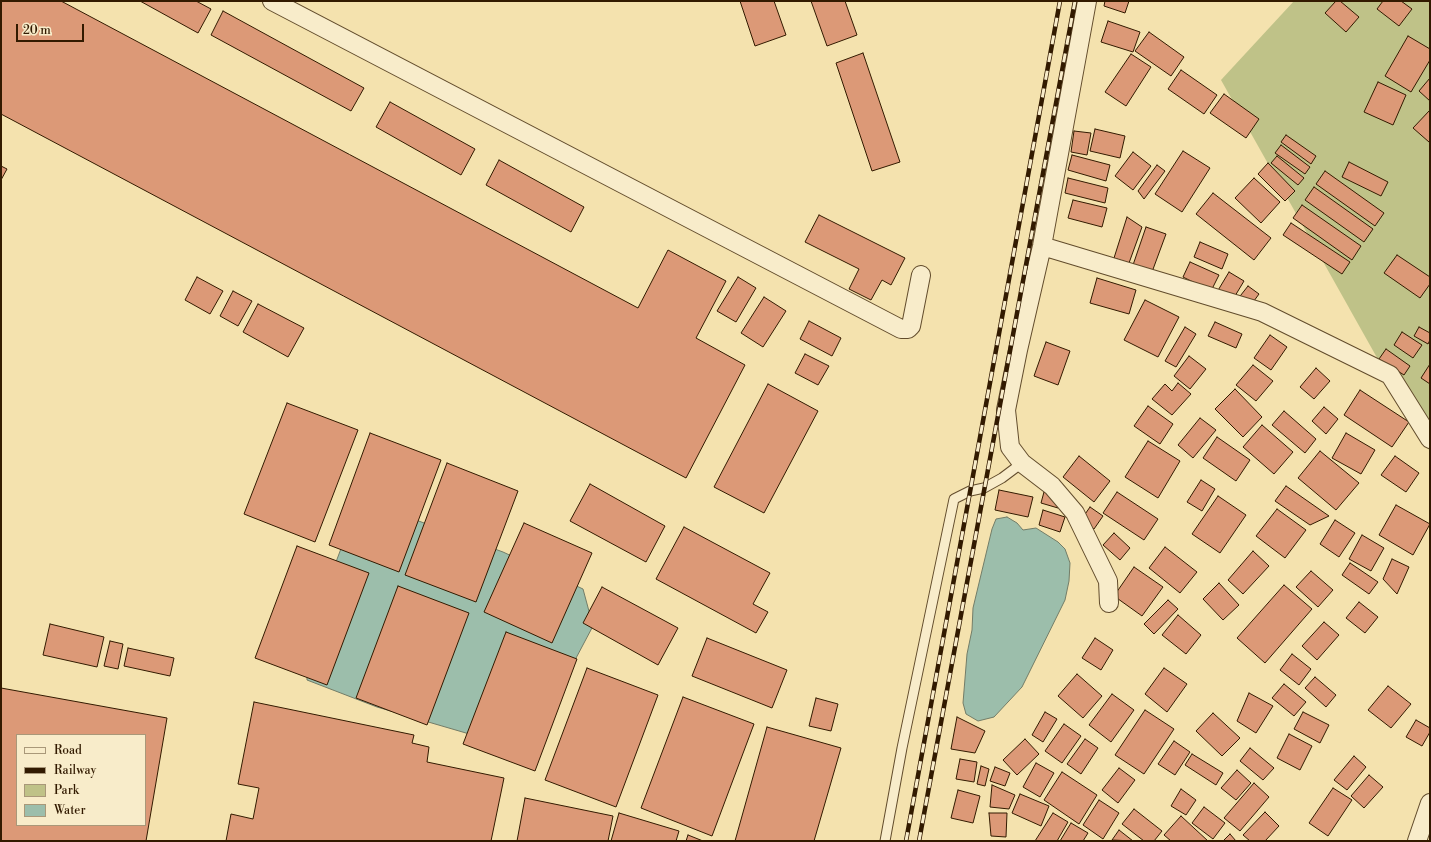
<!DOCTYPE html>
<html>
<head>
<meta charset="utf-8">
<style>
  body { margin:0 }
  #map { position:relative; width:1431px; height:842px; overflow:hidden; background:#f4e2ae; font-family:"Libre Bodoni",serif }
  canvas { display:block }
  .frame { position:absolute; inset:0; border:2px solid #321a00; pointer-events:none }
  .legend { position:absolute; left:16px; top:734px; width:130px; height:92px; box-sizing:border-box; background:#f8ecca; border:1px solid #a99879; margin:0; padding:5px 7px; list-style:none; font-size:12px; color:#321a00 }
  .legend li { display:flex; align-items:center; gap:8px; height:20px }
  .legend b { width:20px; border:1px solid #a99879 }
  .scale { position:absolute; left:16px; top:24px; width:68px; height:18px; box-sizing:border-box; border:2px solid #321a00; border-top:0; padding-left:5px; font-size:12px; line-height:14px; white-space:nowrap; color:#321a00; -webkit-text-stroke:3px #f8ecca; paint-order:stroke }
</style>
</head>
<body>
<div id="map">
<canvas width="1431" height="842"></canvas>
<div class="frame"></div>
<ul class="legend">
<li><b style="height:5px;background:#f8ecca"></b>Road</li>
<li><b style="height:5px;background:#321a00"></b>Railway</li>
<li><b style="height:11px;background:#bfc288"></b>Park</li>
<li><b style="height:11px;background:#9cbeab"></b>Water</li>
</ul>
<div class="scale">20 m</div>
</div>
<script>
const g = document.querySelector('canvas').getContext('2d');
g.lineJoin = 'round';
function fill(path, color) { g.fillStyle = color; g.fill(path, 'evenodd'); }
const poly = rows => new Path2D(rows.map(r => 'M' + r).join(''));
function strokePath(path, color, width, dash) { g.strokeStyle = color; g.lineWidth = width; g.lineCap = dash ? 'butt' : 'round'; g.setLineDash(dash || []); g.stroke(path); }
const green = poly([
  [1294,1,1430,1,1430,452,1221,80]
]);
const water = poly([
  [386,509,503,552,583,589,593,626,566,677,507,745,377,707,307,680,307,639,342,546,386,509],
  [1007,517,1017,523,1023,530,1036,528,1058,542,1065,549,1070,563,1069,581,1065,600,1022,687,994,717,978,721,966,714,963,703,967,654,972,630,973,608,992,529,996,519,1007,517]
]);
const building = poly([
  [1,1,61,1,638,308,668,250,726,281,696,338,745,365,686,478,1,114,1,1],
  [140,1,196,1,211,9,198,33,140,1],
  [740,1,774,1,786,35,755,46,740,1],
  [811,1,845,1,857,35,827,46,811,1],
  [1105,1,1129,1,1125,13,1104,6,1105,1],
  [1336,1,1340,1,1359,17,1346,32,1325,13,1336,1],
  [1383,1,1401,1,1412,9,1399,26,1377,9,1383,1],
  [223,11,364,88,351,111,211,35,223,11],
  [1108,21,1140,32,1133,52,1101,42,1108,21],
  [1149,32,1184,57,1171,76,1135,51,1149,32],
  [1408,36,1430,49,1430,60,1411,92,1385,76,1408,36],
  [863,53,900,162,872,171,836,63,863,53],
  [1131,54,1151,67,1126,106,1105,92,1131,54],
  [1181,70,1217,95,1204,114,1168,89,1181,70],
  [1430,78,1430,101,1419,91,1430,78],
  [1378,82,1406,95,1393,125,1364,112,1378,82],
  [1224,94,1259,119,1246,138,1210,113,1224,94],
  [390,102,475,149,461,175,376,127,390,102],
  [1430,110,1430,141,1429,142,1413,128,1430,110],
  [1095,129,1125,136,1120,158,1090,151,1095,129],
  [1074,131,1091,133,1087,155,1071,152,1074,131],
  [1286,135,1316,156,1311,164,1281,142,1286,135],
  [1281,145,1310,167,1305,174,1275,153,1281,145],
  [1183,151,1210,168,1182,212,1155,194,1183,151],
  [1133,152,1151,166,1133,190,1115,176,1133,152],
  [1072,155,1110,165,1106,181,1068,170,1072,155],
  [1277,156,1304,178,1298,185,1271,163,1277,156],
  [499,160,584,207,571,232,486,185,499,160],
  [1349,162,1388,182,1381,196,1342,177,1349,162],
  [1268,163,1295,191,1285,201,1258,174,1268,163],
  [1157,165,1165,171,1144,199,1138,191,1157,165],
  [1,166,7,169,1,180,1,166],
  [1325,171,1384,213,1375,226,1316,184,1325,171],
  [1068,178,1108,188,1105,203,1065,193,1068,178],
  [1254,178,1280,202,1261,223,1235,198,1254,178],
  [1314,187,1373,229,1364,242,1305,200,1314,187],
  [1213,193,1271,238,1254,260,1196,214,1213,193],
  [1073,200,1107,208,1102,227,1068,218,1073,200],
  [1302,205,1361,246,1352,260,1293,218,1302,205],
  [819,215,905,258,891,285,882,280,871,300,849,289,859,269,805,242,819,215],
  [1127,217,1142,227,1129,263,1114,258,1127,217],
  [1291,223,1350,262,1342,274,1283,235,1291,223],
  [1146,227,1166,234,1152,272,1133,265,1146,227],
  [1200,242,1228,254,1222,269,1194,257,1200,242],
  [1397,255,1430,277,1430,284,1420,298,1384,273,1397,255],
  [1190,262,1219,275,1211,291,1183,277,1190,262],
  [1229,272,1244,281,1232,301,1217,292,1229,272],
  [197,277,223,291,210,314,185,300,197,277],
  [738,277,756,288,736,322,717,311,738,277],
  [1097,278,1136,290,1129,314,1090,303,1097,278],
  [1248,286,1259,294,1251,305,1237,300,1248,286],
  [233,291,252,301,238,326,220,316,233,291],
  [764,297,786,311,763,347,741,333,764,297],
  [1145,300,1179,317,1158,357,1124,340,1145,300],
  [258,304,304,328,288,357,243,332,258,304],
  [809,321,841,338,832,356,800,339,809,321],
  [1215,322,1242,334,1236,348,1208,336,1215,322],
  [1185,327,1196,334,1176,367,1165,361,1185,327],
  [1419,327,1430,333,1430,340,1428,344,1414,336,1419,327],
  [1402,332,1422,345,1413,358,1394,345,1402,332],
  [1270,335,1287,347,1271,370,1254,358,1270,335],
  [1046,342,1070,351,1058,385,1034,376,1046,342],
  [1386,349,1410,366,1404,375,1379,359,1386,349],
  [805,354,829,366,818,385,795,373,805,354],
  [1189,356,1206,369,1190,389,1174,376,1189,356],
  [1430,364,1430,384,1421,378,1430,364],
  [1253,365,1273,381,1256,401,1236,385,1253,365],
  [1316,368,1330,381,1314,399,1300,387,1316,368],
  [1178,383,1191,394,1172,415,1152,399,1165,384,1172,391,1178,383],
  [768,384,818,411,764,513,714,487,768,384],
  [1235,389,1262,417,1243,437,1215,409,1235,389],
  [1360,390,1409,422,1392,447,1344,415,1360,390],
  [287,403,358,430,315,542,244,514,287,403],
  [1148,406,1173,424,1160,444,1134,426,1148,406],
  [1324,407,1338,419,1326,434,1312,421,1324,407],
  [1284,411,1316,439,1305,453,1272,425,1284,411],
  [1200,418,1216,430,1193,458,1178,445,1200,418],
  [1262,425,1293,452,1274,474,1243,447,1262,425],
  [370,433,441,460,399,572,329,545,370,433],
  [1346,433,1375,450,1361,474,1332,458,1346,433],
  [1217,437,1250,460,1236,481,1203,458,1217,437],
  [1148,441,1180,461,1158,498,1125,477,1148,441],
  [1320,451,1359,483,1336,510,1298,478,1320,451],
  [1079,456,1110,481,1094,502,1063,477,1079,456],
  [1395,456,1419,473,1406,492,1381,475,1395,456],
  [447,463,518,491,476,602,405,575,447,463],
  [1201,480,1215,489,1202,511,1187,502,1201,480],
  [590,484,665,526,646,562,570,521,590,484],
  [1286,486,1329,516,1310,525,1275,501,1286,486],
  [999,490,1033,497,1028,517,995,510,999,490],
  [1044,492,1061,497,1058,508,1041,503,1044,492],
  [1117,492,1158,519,1144,540,1103,513,1117,492],
  [1218,496,1246,515,1220,553,1192,534,1218,496],
  [1396,505,1430,524,1413,555,1379,535,1396,505],
  [1090,507,1103,516,1094,529,1081,520,1090,507],
  [1277,509,1306,530,1285,558,1256,536,1277,509],
  [1043,510,1065,517,1060,532,1039,525,1043,510],
  [1335,520,1355,533,1339,557,1320,544,1335,520],
  [524,523,592,553,552,643,484,612,524,523],
  [684,527,770,573,753,604,768,612,756,633,656,579,684,527],
  [1114,533,1130,548,1120,560,1103,545,1114,533],
  [1362,535,1384,548,1371,571,1349,559,1362,535],
  [297,546,369,573,327,685,255,658,297,546],
  [1165,547,1197,572,1180,593,1149,568,1165,547],
  [1253,551,1269,566,1243,594,1228,580,1253,551],
  [1392,559,1409,567,1397,594,1383,579,1392,559],
  [1350,563,1378,582,1369,594,1342,575,1350,563],
  [1134,567,1163,587,1142,616,1114,596,1134,567],
  [1311,571,1333,590,1318,607,1296,587,1311,571],
  [1219,583,1239,605,1223,620,1203,599,1219,583],
  [1284,585,1312,609,1265,663,1237,638,1284,585],
  [398,586,469,613,427,725,356,698,398,586],
  [602,587,678,628,658,665,583,623,602,587],
  [1168,600,1178,609,1154,634,1144,624,1168,600],
  [1359,602,1378,617,1365,633,1346,618,1359,602],
  [1178,615,1201,635,1186,654,1162,635,1178,615],
  [1324,622,1339,635,1317,660,1302,646,1324,622],
  [50,624,104,637,97,667,43,655,50,624],
  [506,632,577,659,535,771,463,744,506,632],
  [707,638,787,670,772,708,692,676,707,638],
  [1095,638,1113,650,1101,670,1082,658,1095,638],
  [110,641,123,644,118,669,104,666,110,641],
  [128,648,174,658,170,676,124,666,128,648],
  [1292,654,1311,669,1299,685,1280,670,1292,654],
  [587,668,658,695,616,807,545,780,587,668],
  [1164,668,1187,684,1167,712,1145,694,1164,668],
  [1077,674,1102,696,1083,718,1058,696,1077,674],
  [1315,677,1336,695,1326,707,1305,688,1315,677],
  [1284,684,1306,702,1294,716,1272,698,1284,684],
  [1388,686,1411,704,1391,728,1368,710,1388,686],
  [1,688,167,718,146,841,1,841,1,688],
  [17,735,145,735,145,825,17,825,17,735],
  [1249,693,1273,706,1256,733,1237,721,1249,693],
  [1112,694,1134,710,1111,742,1089,725,1112,694],
  [683,697,754,724,712,836,641,808,683,697],
  [816,698,838,704,831,731,809,726,816,698],
  [254,702,414,735,412,743,429,747,427,762,504,778,491,841,226,841,231,814,253,819,259,788,238,784,254,702],
  [1145,710,1174,729,1144,774,1115,755,1145,710],
  [1045,712,1057,719,1043,742,1032,735,1045,712],
  [1303,712,1329,725,1320,743,1294,729,1303,712],
  [1213,713,1240,738,1222,756,1196,731,1213,713],
  [957,717,985,731,975,753,951,749,957,717],
  [1416,720,1430,728,1430,732,1422,746,1406,737,1416,720],
  [1064,724,1081,736,1062,763,1045,751,1064,724],
  [767,727,841,748,814,841,735,841,767,727],
  [1289,734,1312,746,1300,770,1277,758,1289,734],
  [1025,739,1039,754,1017,775,1003,760,1025,739],
  [1085,739,1098,748,1081,774,1067,764,1085,739],
  [1174,741,1190,752,1175,775,1158,764,1174,741],
  [1250,748,1274,768,1263,780,1240,761,1250,748],
  [1192,754,1223,773,1216,785,1185,765,1192,754],
  [1354,756,1366,767,1347,790,1334,780,1354,756],
  [960,759,977,762,974,782,956,779,960,759],
  [1036,763,1054,773,1040,797,1023,787,1036,763],
  [981,766,989,769,985,786,977,784,981,766],
  [995,767,1010,773,1005,786,990,781,995,767],
  [1119,768,1135,780,1118,803,1102,790,1119,768],
  [1237,770,1251,783,1236,800,1221,788,1237,770],
  [1062,772,1097,795,1079,824,1044,800,1062,772],
  [1369,775,1383,787,1364,808,1351,796,1369,775],
  [1254,783,1269,797,1240,831,1224,818,1254,783],
  [992,785,1015,795,1009,809,990,807,992,785],
  [1333,788,1352,800,1328,836,1309,823,1333,788],
  [1181,789,1196,800,1186,815,1171,806,1181,789],
  [958,790,980,796,973,823,951,818,958,790],
  [1020,794,1049,806,1041,826,1012,813,1020,794],
  [525,798,613,816,608,841,517,841,525,798],
  [1099,800,1119,813,1103,839,1083,825,1099,800],
  [1204,807,1225,823,1213,839,1192,823,1204,807],
  [1134,809,1162,831,1154,841,1144,841,1122,824,1134,809],
  [1265,812,1279,826,1265,841,1250,841,1243,835,1265,812],
  [619,813,679,831,676,841,611,841,619,813],
  [989,813,1007,813,1006,837,991,836,989,813],
  [1053,813,1068,822,1057,841,1035,841,1053,813],
  [1181,816,1208,841,1171,841,1164,835,1181,816],
  [1071,823,1088,833,1083,841,1060,841,1071,823],
  [1119,830,1133,841,1112,840,1119,830],
  [1230,834,1236,841,1223,841,1230,834],
  [688,835,703,841,686,841,688,835]
]);
const service = poly([
  [885,841,902,748,954,499,970,491,984,488,1002,478,1022,463]
]);
const minor = poly([
  [272,1,901,329,908,329,911,326,921,275],
  [1087,1,1042,246,1018,350,1006,410,1010,447,1022,463,1052,486,1075,513,1108,581,1109,603],
  [1042,246,1262,312,1390,375,1430,439],
  [1417,841,1430,803]
]);
const rail = poly([
  [906,841,1060,1],
  [919,841,1075,1]
]);
fill(green, '#bfc288');
fill(water, '#9cbeab');
strokePath(water, '#727c67', 1);
fill(building, '#dc9977');
strokePath(building, '#321a00', 1);
strokePath(service, '#624c2c', 11);
strokePath(minor, '#624c2c', 20);
strokePath(service, '#f8ecca', 9);
strokePath(minor, '#f8ecca', 18);
strokePath(rail, '#321a00', 4.5);
strokePath(rail, '#f8ecca', 3, [9]);
</script>
</body>
</html>
